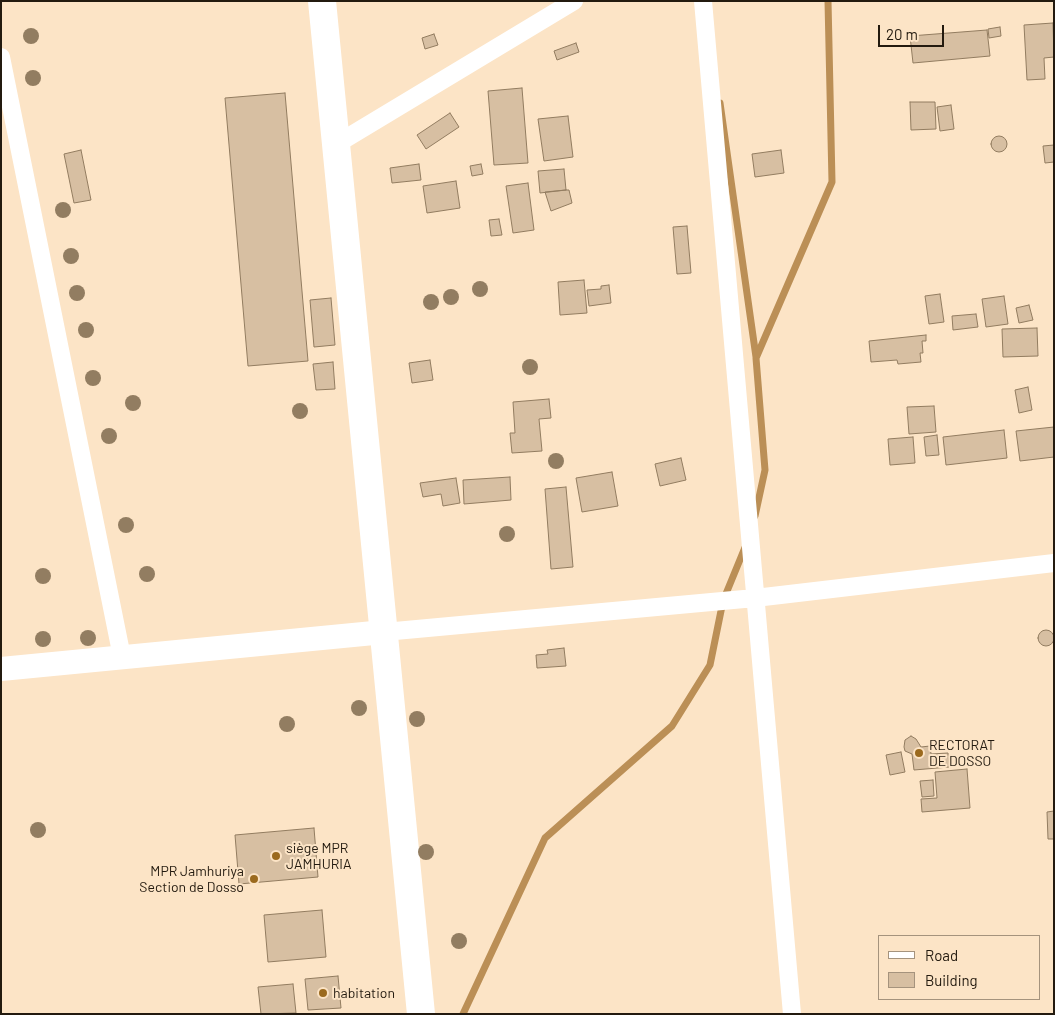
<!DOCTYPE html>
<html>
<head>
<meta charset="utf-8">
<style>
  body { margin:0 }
  #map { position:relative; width:1055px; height:1015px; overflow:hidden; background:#fce4c6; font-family:Barlow,sans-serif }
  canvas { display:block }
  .frame { position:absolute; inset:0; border:2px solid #231a0f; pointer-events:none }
  .legend { position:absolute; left:878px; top:935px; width:162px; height:65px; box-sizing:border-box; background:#fce4c6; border:1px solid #a5937d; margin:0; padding:6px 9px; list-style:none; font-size:15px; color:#231a0f }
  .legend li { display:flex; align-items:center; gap:10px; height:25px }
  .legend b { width:25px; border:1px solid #a5937d }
  .scale { position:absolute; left:878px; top:25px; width:66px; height:22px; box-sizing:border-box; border:2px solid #231a0f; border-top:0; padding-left:6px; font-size:15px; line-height:18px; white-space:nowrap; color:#231a0f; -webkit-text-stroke:4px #fce4c6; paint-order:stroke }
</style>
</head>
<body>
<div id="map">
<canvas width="1055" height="1015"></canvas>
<div class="frame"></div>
<ul class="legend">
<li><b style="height:6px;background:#fff"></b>Road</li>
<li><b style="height:14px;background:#d7bfa2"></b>Building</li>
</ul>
<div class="scale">20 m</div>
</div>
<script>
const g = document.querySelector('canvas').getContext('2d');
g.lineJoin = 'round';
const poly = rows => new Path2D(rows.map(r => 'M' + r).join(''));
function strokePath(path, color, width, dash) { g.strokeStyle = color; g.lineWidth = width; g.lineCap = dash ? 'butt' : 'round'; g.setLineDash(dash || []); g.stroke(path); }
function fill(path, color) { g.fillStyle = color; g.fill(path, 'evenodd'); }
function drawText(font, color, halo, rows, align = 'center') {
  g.font = font + ' Barlow,sans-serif'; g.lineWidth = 4; g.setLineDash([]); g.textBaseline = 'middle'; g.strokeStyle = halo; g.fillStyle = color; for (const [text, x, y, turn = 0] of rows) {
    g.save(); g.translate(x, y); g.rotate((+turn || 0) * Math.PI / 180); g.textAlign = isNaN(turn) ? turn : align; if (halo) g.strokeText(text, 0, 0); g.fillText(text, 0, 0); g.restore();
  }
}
const stream = poly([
  [720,103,756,357],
  [755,516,765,470,756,358,832,182,828,1],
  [463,1014,545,838,672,726,710,665,723,601,746,545]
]);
const building = poly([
  [1053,23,1054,57,1044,58,1045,79,1027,80,1024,25,1053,23],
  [1000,27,1001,36,989,38,988,29,1000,27],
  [987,30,990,56,913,63,910,36,987,30],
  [434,34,438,45,425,49,422,38,434,34],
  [576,43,579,52,557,60,554,51,576,43],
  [522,88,528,163,494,165,488,91,522,88],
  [285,93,308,361,248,366,225,98,285,93],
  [910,102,935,102,936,129,911,130,910,102],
  [951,105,954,129,940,131,937,107,951,105],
  [450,113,459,127,426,149,417,135,450,113],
  [568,116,573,157,544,161,538,119,568,116],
  '991 144a8 8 0 1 1 16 0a8 8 0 1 1-16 0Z',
  [1054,145,1054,162,1045,163,1043,146,1054,145],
  [81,150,91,200,74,203,64,154,81,150],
  [781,150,784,173,755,177,752,154,781,150],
  [419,164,421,180,392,183,390,168,419,164],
  [481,164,483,174,472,176,470,166,481,164],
  [564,169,566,190,540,193,538,171,564,169],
  [456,181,460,208,427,213,423,186,456,181],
  [528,183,534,230,513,233,506,186,528,183],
  [566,190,569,190,572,203,551,211,545,192,566,190],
  [499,219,502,235,491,236,489,220,499,219],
  [687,226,691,273,677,274,673,227,687,226],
  [584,280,587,313,560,315,558,282,584,280],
  [609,285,611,303,589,306,587,290,601,289,601,286,609,285],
  [940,294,944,322,929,324,925,296,940,294],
  [1004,296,1008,324,986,327,982,299,1004,296],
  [331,298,335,345,314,347,310,300,331,298],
  [1029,305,1033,320,1019,323,1016,308,1029,305],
  [976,314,978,327,953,330,952,316,976,314],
  [1037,328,1038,356,1003,357,1002,329,1037,328],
  [926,335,926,341,922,341,923,353,920,353,921,362,898,364,897,360,871,362,869,341,926,335],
  [430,360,433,380,412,383,409,363,430,360],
  [333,362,335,389,316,390,313,364,333,362],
  [1028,387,1032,410,1019,413,1015,390,1028,387],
  [549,399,551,418,539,419,542,451,512,453,510,433,515,433,513,402,549,399],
  [934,406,936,432,909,434,907,407,934,406],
  [1054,427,1054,457,1020,461,1016,431,1054,427],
  [1004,430,1007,458,946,465,943,437,1004,430],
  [937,435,939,455,926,456,924,437,937,435],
  [913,437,915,463,890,465,888,439,913,437],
  [681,458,686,480,660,486,655,464,681,458],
  [612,472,618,506,582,512,576,478,612,472],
  [510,477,511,500,464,504,463,480,510,477],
  [456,478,460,503,443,506,441,494,423,497,420,483,456,478],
  [566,487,573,567,551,569,545,489,566,487],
  '1038 638a8 8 0 1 1 16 0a8 8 0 1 1-16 0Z',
  [564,648,566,666,537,668,536,655,548,654,547,650,564,648],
  [911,736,916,739,921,747,930,746,931,754,948,753,949,767,914,770,912,754,905,751,904,747,905,740,911,736],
  [901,752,905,772,890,775,886,755,901,752],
  [967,769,970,808,922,812,921,799,937,798,935,772,967,769],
  [933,780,934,796,922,797,920,781,933,780],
  [1054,811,1054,839,1048,839,1047,812,1054,811],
  [314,828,318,877,239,884,235,835,314,828],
  [322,910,326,957,268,962,264,915,322,910],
  [338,976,341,1008,308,1010,305,979,338,976],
  [293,984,296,1013,261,1014,258,987,293,984]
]);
const street = poly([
  [703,1,792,1014],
  [1,57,122,657],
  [335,145,574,1],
  [384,632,755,598,1054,563]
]);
const secondary = poly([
  [1,669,384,632]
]);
const highway = poly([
  [322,1,421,1014]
]);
const trees = [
  [31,36],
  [33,78],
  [63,210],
  [71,256],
  [480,289],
  [77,293],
  [451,297],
  [431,302],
  [86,330],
  [530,367],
  [93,378],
  [133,403],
  [300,411],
  [109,436],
  [556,461],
  [126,525],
  [507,534],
  [147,574],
  [43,576],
  [88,638],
  [43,639],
  [359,708],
  [417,719],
  [287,724],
  [38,830],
  [426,852],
  [459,941]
];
const markers = [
  [919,753,5,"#9b6a1e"],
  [276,856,5,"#9b6a1e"],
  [254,879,5,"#9b6a1e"],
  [323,993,5,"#9b6a1e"]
];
const poiNames = [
  ["RECTORAT",929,745],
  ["DE DOSSO",929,761],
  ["siège MPR",286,848],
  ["JAMHURIA",286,864],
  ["MPR Jamhuriya",244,871,"right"],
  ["Section de Dosso",244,887,"right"],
  ["habitation",333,993]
];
strokePath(stream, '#bb8f56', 7);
fill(building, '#d7bfa2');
strokePath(building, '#927c60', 1);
strokePath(street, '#fff', 18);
strokePath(secondary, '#fff', 24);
strokePath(highway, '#fff', 28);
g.fillStyle = '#927d61';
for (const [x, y] of trees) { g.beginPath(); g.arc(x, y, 8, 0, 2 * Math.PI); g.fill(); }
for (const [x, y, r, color] of markers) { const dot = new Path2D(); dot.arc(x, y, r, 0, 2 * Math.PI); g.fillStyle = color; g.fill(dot); strokePath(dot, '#fce4c6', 2); }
drawText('14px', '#231a0f', '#fce4c6', poiNames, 'left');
</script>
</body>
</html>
